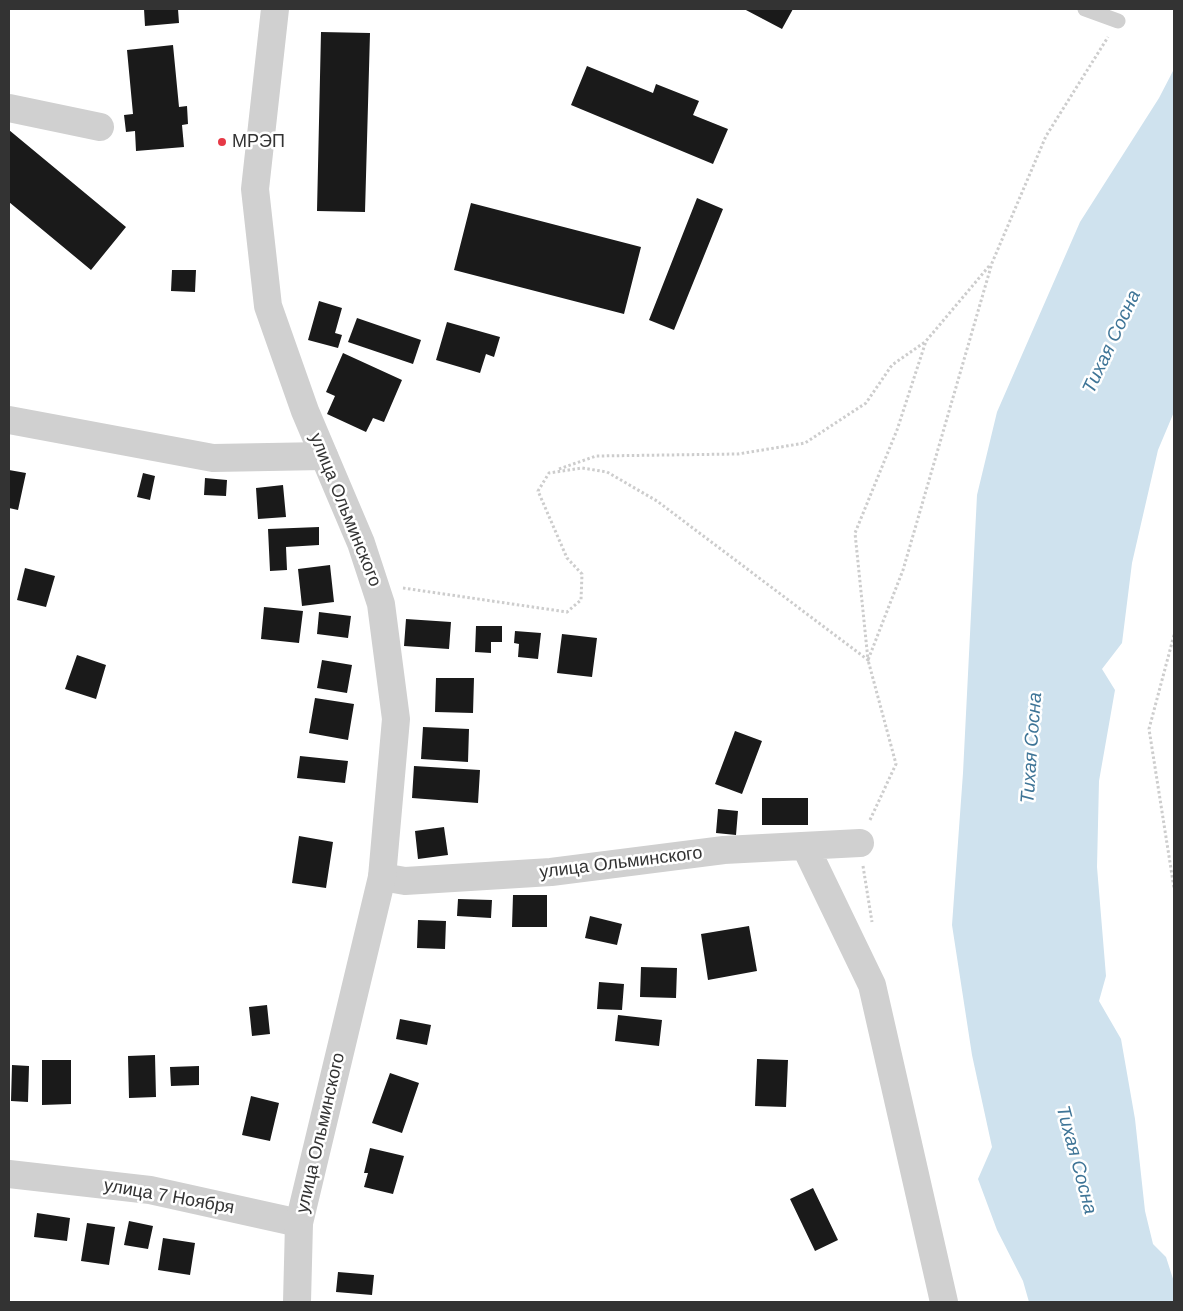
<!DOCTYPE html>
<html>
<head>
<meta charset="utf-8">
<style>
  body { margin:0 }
  #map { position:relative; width:1183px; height:1311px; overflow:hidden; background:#fff; font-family:Helvetica,sans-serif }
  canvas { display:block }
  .frame { position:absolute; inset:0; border:10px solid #333; pointer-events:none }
</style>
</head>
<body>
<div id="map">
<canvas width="1183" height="1311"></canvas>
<div class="frame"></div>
</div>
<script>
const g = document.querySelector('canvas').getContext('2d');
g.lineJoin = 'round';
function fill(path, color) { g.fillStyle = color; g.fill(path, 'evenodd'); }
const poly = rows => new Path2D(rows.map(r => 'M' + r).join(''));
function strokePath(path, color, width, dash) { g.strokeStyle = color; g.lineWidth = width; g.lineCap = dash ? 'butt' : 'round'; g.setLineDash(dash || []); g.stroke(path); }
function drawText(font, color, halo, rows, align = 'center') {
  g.font = font + ' Helvetica,sans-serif'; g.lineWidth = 5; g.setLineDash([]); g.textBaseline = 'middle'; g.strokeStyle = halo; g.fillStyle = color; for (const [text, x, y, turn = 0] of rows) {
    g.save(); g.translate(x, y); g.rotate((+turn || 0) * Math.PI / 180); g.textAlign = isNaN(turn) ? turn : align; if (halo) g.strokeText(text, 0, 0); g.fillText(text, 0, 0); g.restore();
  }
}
const water = poly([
  [1174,69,1174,412,1158,450,1132,563,1122,643,1102,669,1115,690,1099,781,1097,867,1106,976,1099,1001,1121,1039,1135,1119,1145,1211,1153,1244,1166,1257,1174,1282,1174,1302,1029,1302,1023,1281,997,1230,978,1179,992,1147,972,1055,952,925,963,773,977,495,997,412,1080,222,1159,98]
]);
const building = poly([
  [144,9,178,9,179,23,145,26],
  [744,9,793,9,782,29],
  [321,32,370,33,365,212,317,211],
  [173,45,179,107,187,106,188,124,182,125,184,147,136,151,135,131,126,132,124,115,133,114,127,50],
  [587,66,653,93,656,84,699,101,693,115,728,129,713,164,571,105],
  [9,130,126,227,91,270,9,202],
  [697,198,723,209,674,330,649,320],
  [471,203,641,247,624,314,454,270],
  [172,270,196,270,195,292,171,291],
  [319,301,342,308,335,333,342,335,338,348,308,340],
  [357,318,421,340,413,364,348,342],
  [447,322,500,337,494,357,486,354,480,373,436,360],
  [343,353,402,380,384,422,373,418,366,432,327,414,335,396,326,392],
  [9,470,26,473,18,510,9,508],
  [143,473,155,476,150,500,137,497],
  [205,478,227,480,226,496,204,495],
  [283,485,286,517,258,519,256,488],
  [319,527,319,545,286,547,287,570,270,571,268,529],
  [330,565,334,602,302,606,298,569],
  [25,568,55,576,46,607,17,600],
  [264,607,303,611,299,643,261,639],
  [319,612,351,616,348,638,317,634],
  [406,619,451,622,449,649,404,646],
  [476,626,502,626,502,642,491,642,491,653,475,652],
  [515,631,541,633,538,659,518,657,519,644,514,643],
  [562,634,597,638,592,677,557,673],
  [77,655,106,665,96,699,65,689],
  [322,660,352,665,347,693,317,688],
  [436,678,474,678,473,713,435,712],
  [315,698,354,704,348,740,309,733],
  [423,727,469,729,468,762,421,759],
  [735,731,762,741,742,794,715,784],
  [300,756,348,761,345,783,297,778],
  [414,766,480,770,478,803,412,798],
  [762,798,808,798,808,825,762,825],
  [718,809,738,811,736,835,716,833],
  [444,827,448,855,418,859,415,831],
  [299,836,333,842,326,888,292,883],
  [513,895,547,895,547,927,512,927],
  [458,899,492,900,491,918,457,916],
  [590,916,622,924,617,945,585,938],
  [418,920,446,921,445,949,417,948],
  [749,926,757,971,708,980,701,934],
  [641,967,677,968,676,998,640,997],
  [599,982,624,984,622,1010,597,1009],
  [267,1005,270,1034,252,1036,249,1007],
  [618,1015,662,1020,659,1046,615,1041],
  [400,1019,431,1025,427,1045,396,1039],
  [155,1055,156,1097,129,1098,128,1056],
  [757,1059,788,1060,786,1107,755,1106],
  [42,1060,71,1060,71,1104,42,1105],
  [12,1065,29,1066,28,1102,11,1101],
  [199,1066,199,1085,171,1086,170,1067],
  [390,1073,419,1083,402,1133,372,1123],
  [251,1096,279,1103,270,1141,242,1135],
  [370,1148,404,1156,393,1194,364,1187,368,1173,364,1173],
  [813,1188,838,1240,815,1251,790,1199],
  [37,1213,70,1218,67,1241,34,1237],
  [129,1221,153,1226,148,1249,124,1245],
  [87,1223,115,1227,109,1265,81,1261],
  [163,1238,195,1243,190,1275,158,1270],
  [338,1272,374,1275,372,1295,336,1292]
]);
const path = poly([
  [559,469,596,456,738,454,805,443,866,403,892,365,925,342],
  [403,588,567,612,581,600,582,574,567,558,538,491,549,473,582,468,607,472,657,501,868,660,855,533,897,430,926,341,990,265],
  [1174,635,1149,729,1174,888],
  [870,820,896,764,868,660,903,570,992,263,1046,136,1108,37],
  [863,866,872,922]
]);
const service = poly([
  [1085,9,1118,21]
]);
const minor = poly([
  [9,108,100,127],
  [9,420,213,458,324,456],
  [805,846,872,985,944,1302],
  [382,877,405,881,551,872,724,850,860,843],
  [9,1174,150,1190,299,1223]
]);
const tertiary = poly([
  [275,9,255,189,268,306,305,411,361,543,381,604,396,719,382,877,299,1223,297,1302]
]);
const markers = [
  [222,142,5,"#e63946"]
];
const poiNames = [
  ["МРЭП",232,142]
];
const streetNames = [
  ["улица Ольминского",345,510,68],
  ["улица Ольминского",621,863,-7],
  ["улица Ольминского",321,1133,-77],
  ["улица 7 Ноября",169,1197,10]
];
const waterNames = [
  ["Тихая Сосна",1112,342,-65],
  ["Тихая Сосна",1032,748,-86],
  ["Тихая Сосна",1076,1160,75]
];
fill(water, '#cfe2ee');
fill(building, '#1a1a1a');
strokePath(path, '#cdcdcd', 3, [2.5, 2.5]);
strokePath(service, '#d0d0d0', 15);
strokePath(minor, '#d0d0d0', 28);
strokePath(tertiary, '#d0d0d0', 28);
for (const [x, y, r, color] of markers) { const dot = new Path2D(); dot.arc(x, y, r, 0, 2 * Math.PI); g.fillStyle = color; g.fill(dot); strokePath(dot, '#fff', 2); }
drawText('18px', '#333', '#fff', poiNames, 'left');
drawText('18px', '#333', '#fff', streetNames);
drawText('italic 19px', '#3f7597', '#fff', waterNames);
</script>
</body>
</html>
